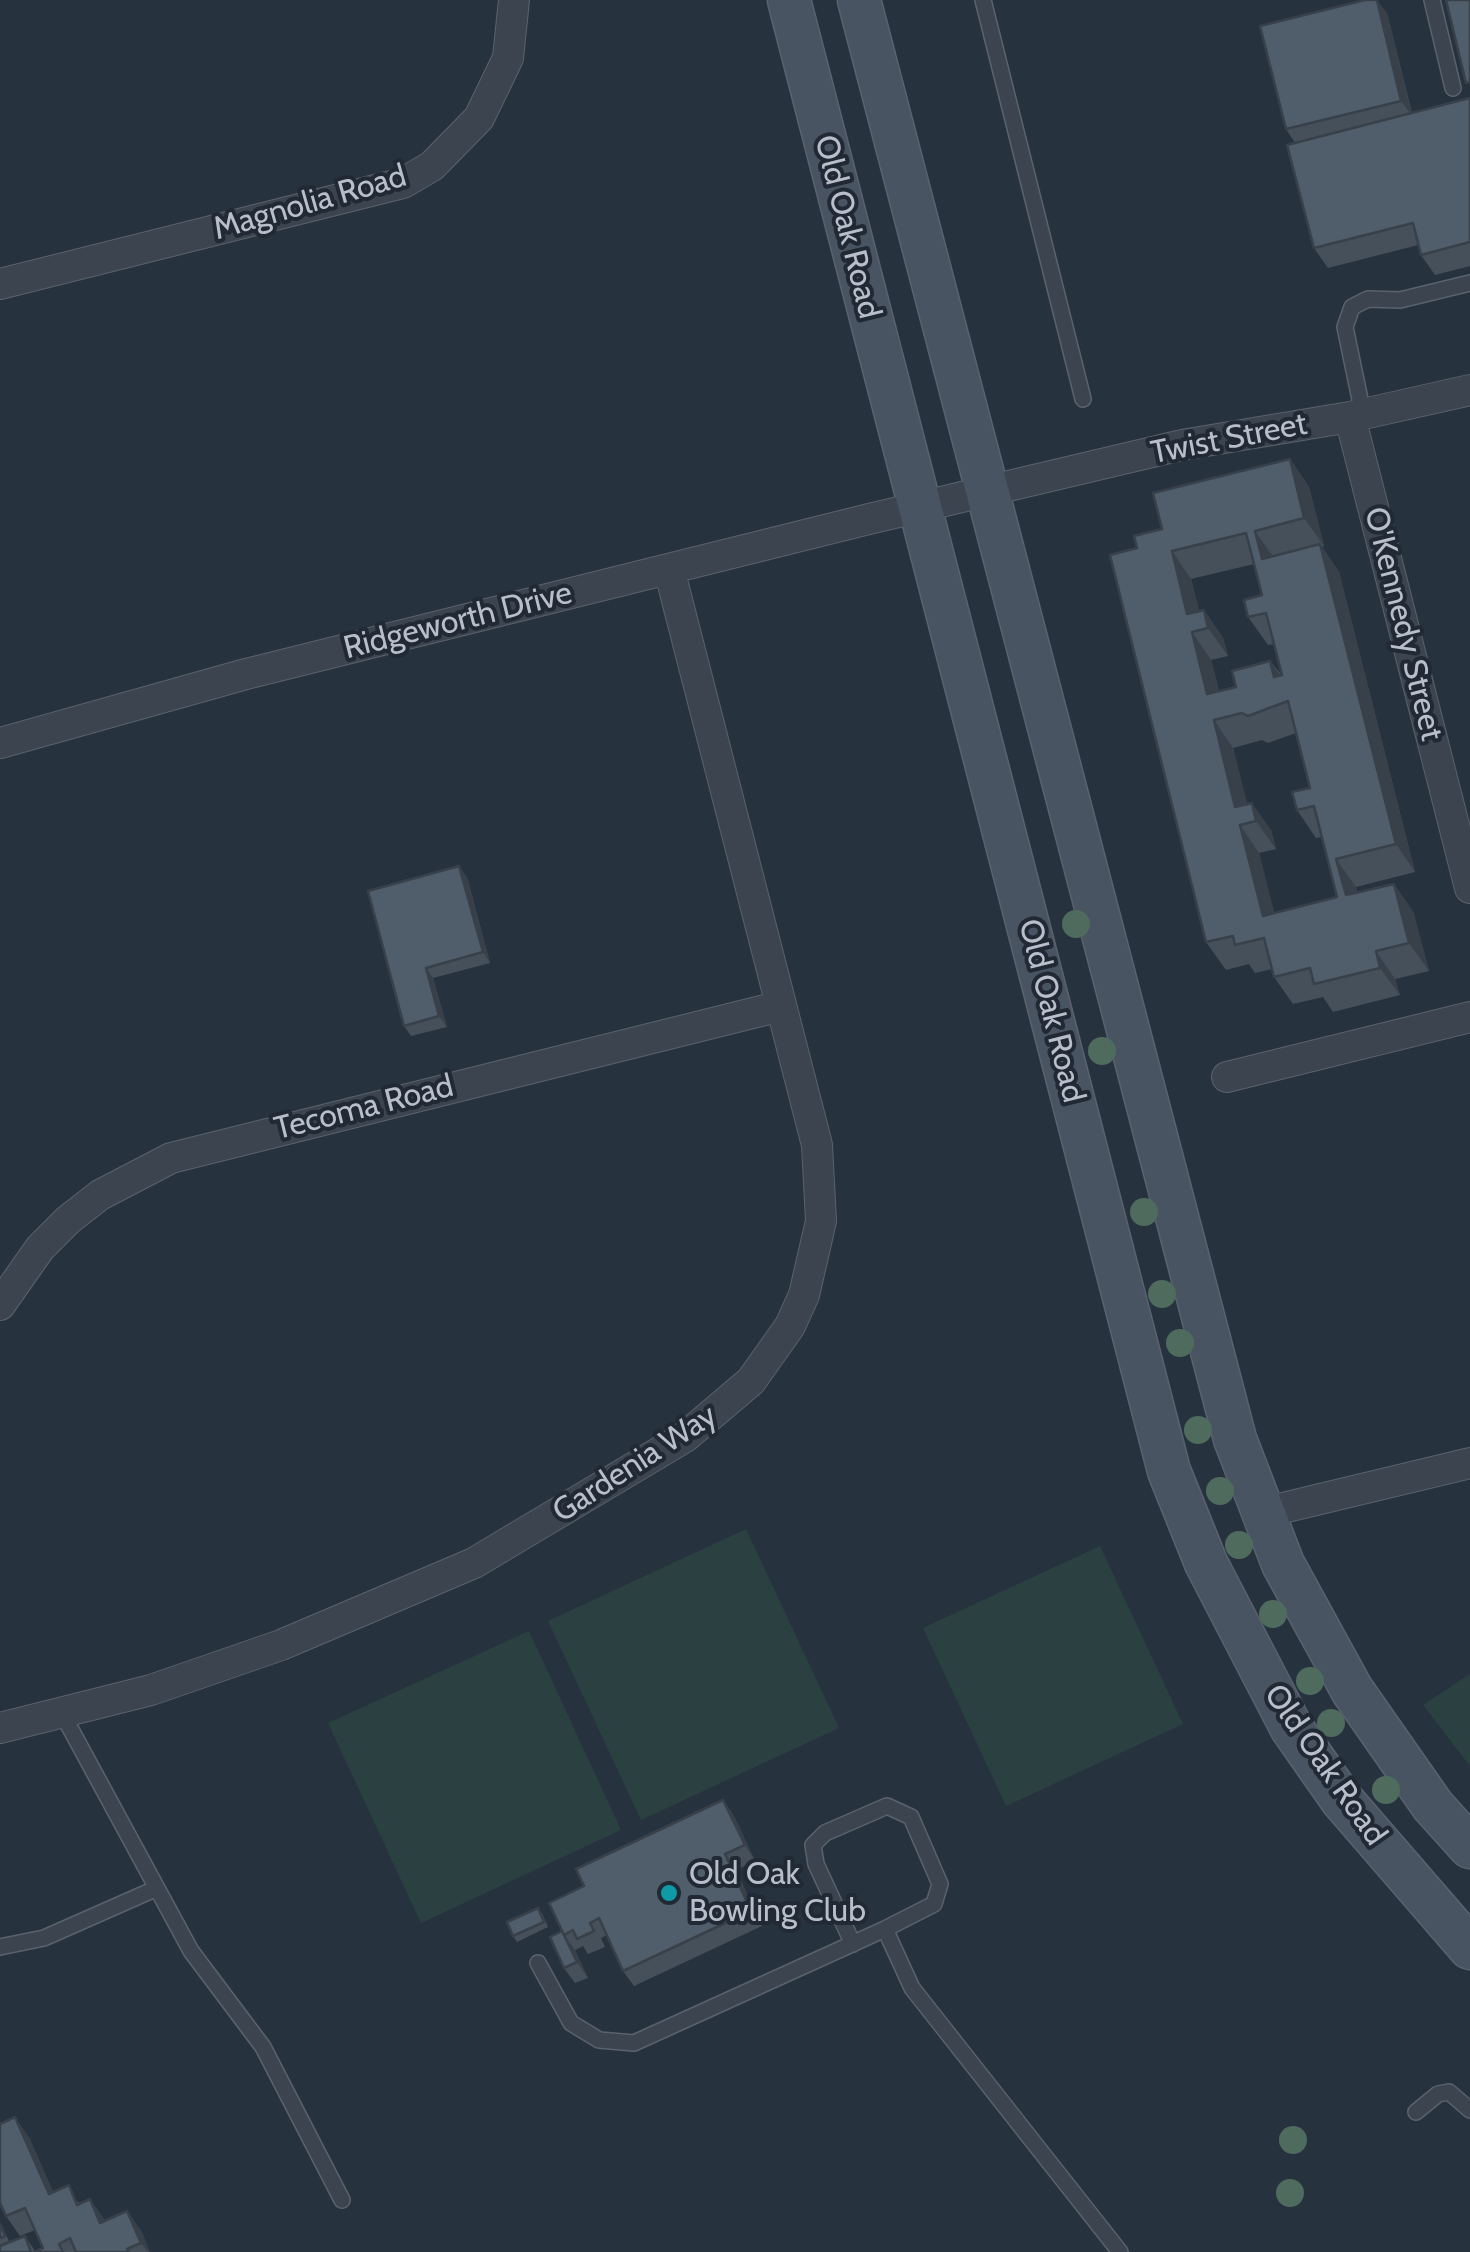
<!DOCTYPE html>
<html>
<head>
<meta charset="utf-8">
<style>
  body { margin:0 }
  canvas { display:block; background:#27323f }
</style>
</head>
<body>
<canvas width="1470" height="2252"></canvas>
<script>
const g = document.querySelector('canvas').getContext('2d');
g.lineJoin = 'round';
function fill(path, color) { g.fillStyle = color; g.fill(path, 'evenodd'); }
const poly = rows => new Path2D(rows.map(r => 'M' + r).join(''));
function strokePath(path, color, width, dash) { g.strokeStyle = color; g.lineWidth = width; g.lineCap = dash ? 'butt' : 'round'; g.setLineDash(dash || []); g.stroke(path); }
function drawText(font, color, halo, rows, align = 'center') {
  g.font = font + ' Cabin,sans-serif'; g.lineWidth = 8; g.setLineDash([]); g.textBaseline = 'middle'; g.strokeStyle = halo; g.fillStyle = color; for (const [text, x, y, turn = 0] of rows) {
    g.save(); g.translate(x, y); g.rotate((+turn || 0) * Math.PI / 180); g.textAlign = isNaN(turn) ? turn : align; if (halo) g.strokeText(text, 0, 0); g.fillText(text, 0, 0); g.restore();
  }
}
const green = poly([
  [746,1529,839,1728,641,1820,548,1621],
  [1100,1546,1183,1724,1006,1806,923,1628],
  [529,1631,621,1830,421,1923,328,1723],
  [1470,1674,1470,1766,1423,1705]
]);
const service = poly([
  [983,0,1083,399],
  [1432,0,1453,88],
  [1363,414,1345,327,1352,307,1368,299,1400,300,1470,283],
  [63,1715,191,1951,263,2047,342,2200],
  [853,1944,816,1864,813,1845,825,1833,887,1806,911,1817,940,1884,934,1904,885,1929],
  [0,1947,44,1938,155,1889],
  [538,1963,571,2023,599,2040,634,2043,885,1929,912,1988,1120,2252],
  [1416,2112,1438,2094,1449,2092,1470,2110]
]);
const minor = poly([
  [0,284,403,183,432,166,479,118,508,58,514,0],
  [1350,417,1470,888],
  [0,743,246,674,869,519,1182,445,1350,417,1470,390],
  [1227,1077,1470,1017],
  [0,1305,40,1248,68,1220,100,1195,171,1158,781,1006],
  [1262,1513,1470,1463],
  [0,1728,151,1690,281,1645,474,1563,685,1437,751,1381,790,1326,804,1295,821,1221,817,1145,669,569]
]);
const secondary = poly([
  [789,0,1169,1471,1206,1563,1291,1727,1342,1800,1470,1948],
  [859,0,1235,1439,1283,1564,1352,1690,1433,1806,1470,1847]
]);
const trees = [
  [1076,924],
  [1102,1051],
  [1144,1212],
  [1162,1294],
  [1180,1343],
  [1198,1430],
  [1220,1491],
  [1239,1545],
  [1273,1614],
  [1310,1681],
  [1331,1723],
  [1386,1790],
  [1293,2140],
  [1290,2193]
];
const wall = poly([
  [1387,13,1412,113,1470,98,1470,266,1435,275,1421,255,1418,245,1328,268,1314,248,1295,143,1286,129],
  [1290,459,1309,487,1324,546,1322,547,1339,572,1415,872,1356,887,1357,892,1413,911,1429,971,1395,979,1400,995,1333,1012,1323,997,1293,1004,1274,977,1272,969,1255,973,1249,964,1226,970,1206,942,1137,548,1162,529],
  [1254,564,1262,595,1248,617,1268,645,1274,644,1282,675,1270,661,1236,687,1219,691,1211,660,1228,656,1223,638,1204,610,1199,611,1191,579],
  [1296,733,1310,788,1297,810,1316,838,1322,837,1337,897,1274,913,1259,853,1276,849,1271,830,1247,804,1233,748,1262,740,1268,743],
  [467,877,490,963,433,978,447,1027,411,1036,404,1026,368,891],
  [723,1800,734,1816,755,1861,736,1870,762,1926,634,1986,623,1971,607,1935,601,1938,605,1947,588,1954,583,1946,575,1950,588,1978,575,1983,564,1968,562,1931,584,1886],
  [542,1913,548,1927,517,1942,513,1936],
  [29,2137,53,2192,81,2203,105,2221,127,2211,141,2231,150,2252,0,2252,25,2236,35,2251,43,2248,35,2230,20,2236,6,2216],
  [0,2222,9,2241,0,2245]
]);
const shadedWall = poly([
  [1377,0,1387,13,1412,116,1401,101],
  [1290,459,1309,487,1324,546,1304,518],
  [1255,531,1274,558,1262,559],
  [1320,544,1339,572,1415,872,1396,844],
  [1172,551,1191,579,1204,629,1187,614],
  [1204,610,1223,638,1228,656,1208,628],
  [1192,632,1211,660,1226,717,1207,694],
  [1270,661,1290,689,1274,677],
  [1214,720,1233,748,1252,822,1235,807],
  [1252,803,1271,830,1276,849,1256,821],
  [1240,825,1259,853,1282,944,1263,916],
  [1336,859,1356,887,1365,923,1346,895],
  [459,866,467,877,490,963,483,952],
  [1394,884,1413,911,1429,971,1409,943],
  [1376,951,1395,979,1400,995,1380,968],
  [426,968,433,978,447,1027,439,1016],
  [723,1800,734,1816,755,1861,745,1845],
  [725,1854,736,1870,762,1926,751,1911],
  [564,1935,575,1950,588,1978,577,1962],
  [15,2117,29,2137,63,2214,49,2194],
  [90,2199,104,2219,114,2243,100,2223],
  [127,2211,141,2231,150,2252,148,2252,141,2243]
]);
const building = poly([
  [1365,0,1377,0,1401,101,1286,129,1260,26,1365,0],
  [1446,0,1470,0,1470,82,1466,83,1446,0],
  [1470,98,1470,242,1421,255,1413,223,1314,248,1287,145,1470,98],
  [1290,459,1304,518,1255,531,1262,559,1320,544,1396,844,1336,859,1346,895,1394,884,1409,943,1376,951,1380,968,1314,984,1310,968,1274,977,1264,938,1235,945,1233,936,1206,942,1110,555,1137,548,1134,536,1162,529,1153,493,1290,459],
  [1246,533,1262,595,1244,600,1248,617,1266,613,1282,675,1274,677,1270,661,1232,671,1236,687,1207,694,1192,632,1208,628,1204,610,1187,614,1172,551,1246,533],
  [1288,701,1310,788,1292,792,1297,810,1314,806,1337,897,1263,916,1240,825,1256,821,1252,803,1235,807,1214,720,1242,713,1248,716,1288,701],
  [459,866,483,952,426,968,439,1016,404,1026,368,891,459,866],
  [723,1800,745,1845,725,1854,751,1911,623,1971,599,1918,590,1923,594,1931,577,1939,573,1930,564,1935,549,1903,584,1886,576,1869,723,1800],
  [538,1908,544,1922,513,1936,507,1922,538,1908],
  [562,1931,577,1962,564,1968,550,1937,562,1931],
  [15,2117,49,2194,69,2185,77,2205,90,2199,100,2223,127,2211,141,2243,127,2249,129,2252,76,2252,70,2238,59,2244,63,2252,34,2252,43,2248,25,2208,6,2216,0,2203,0,2124,15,2117],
  [0,2224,5,2236,0,2238,0,2224],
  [25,2236,31,2252,0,2252,0,2246,25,2236]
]);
const markers = [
  [669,1893,10,"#0f9aa8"]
];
const streetNames = [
  ["Magnolia Road",310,203,-16],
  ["Old Oak Road",847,227,76],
  ["Twist Street",1229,439,-11],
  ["Ridgeworth Drive",458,621,-14],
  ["O'Kennedy Street",1403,624,76],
  ["Old Oak Road",1051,1011,76],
  ["Tecoma Road",364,1108,-14],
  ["Gardenia Way",635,1464,-33],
  ["Old Oak Road",1325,1765,55]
];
const poiNames = [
  ["Old Oak",689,1875],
  ["Bowling Club",689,1912]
];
fill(green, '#2a4041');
strokePath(service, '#59626d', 18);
strokePath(minor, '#59626d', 32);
strokePath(secondary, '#59626d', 45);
strokePath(service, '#3b444f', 15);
strokePath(minor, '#3b444f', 30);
strokePath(secondary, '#495462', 42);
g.fillStyle = '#4f6b5e';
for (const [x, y] of trees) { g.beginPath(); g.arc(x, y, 14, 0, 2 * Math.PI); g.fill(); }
fill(wall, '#45505b');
fill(shadedWall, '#38414a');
fill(building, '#505d6a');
strokePath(building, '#38414a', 2.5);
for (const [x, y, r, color] of markers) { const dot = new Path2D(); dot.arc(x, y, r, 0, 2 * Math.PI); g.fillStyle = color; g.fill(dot); strokePath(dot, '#202934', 4); }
drawText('32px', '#b8bfca', '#202934', streetNames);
drawText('32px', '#b8bfca', '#202934', poiNames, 'left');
</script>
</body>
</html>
